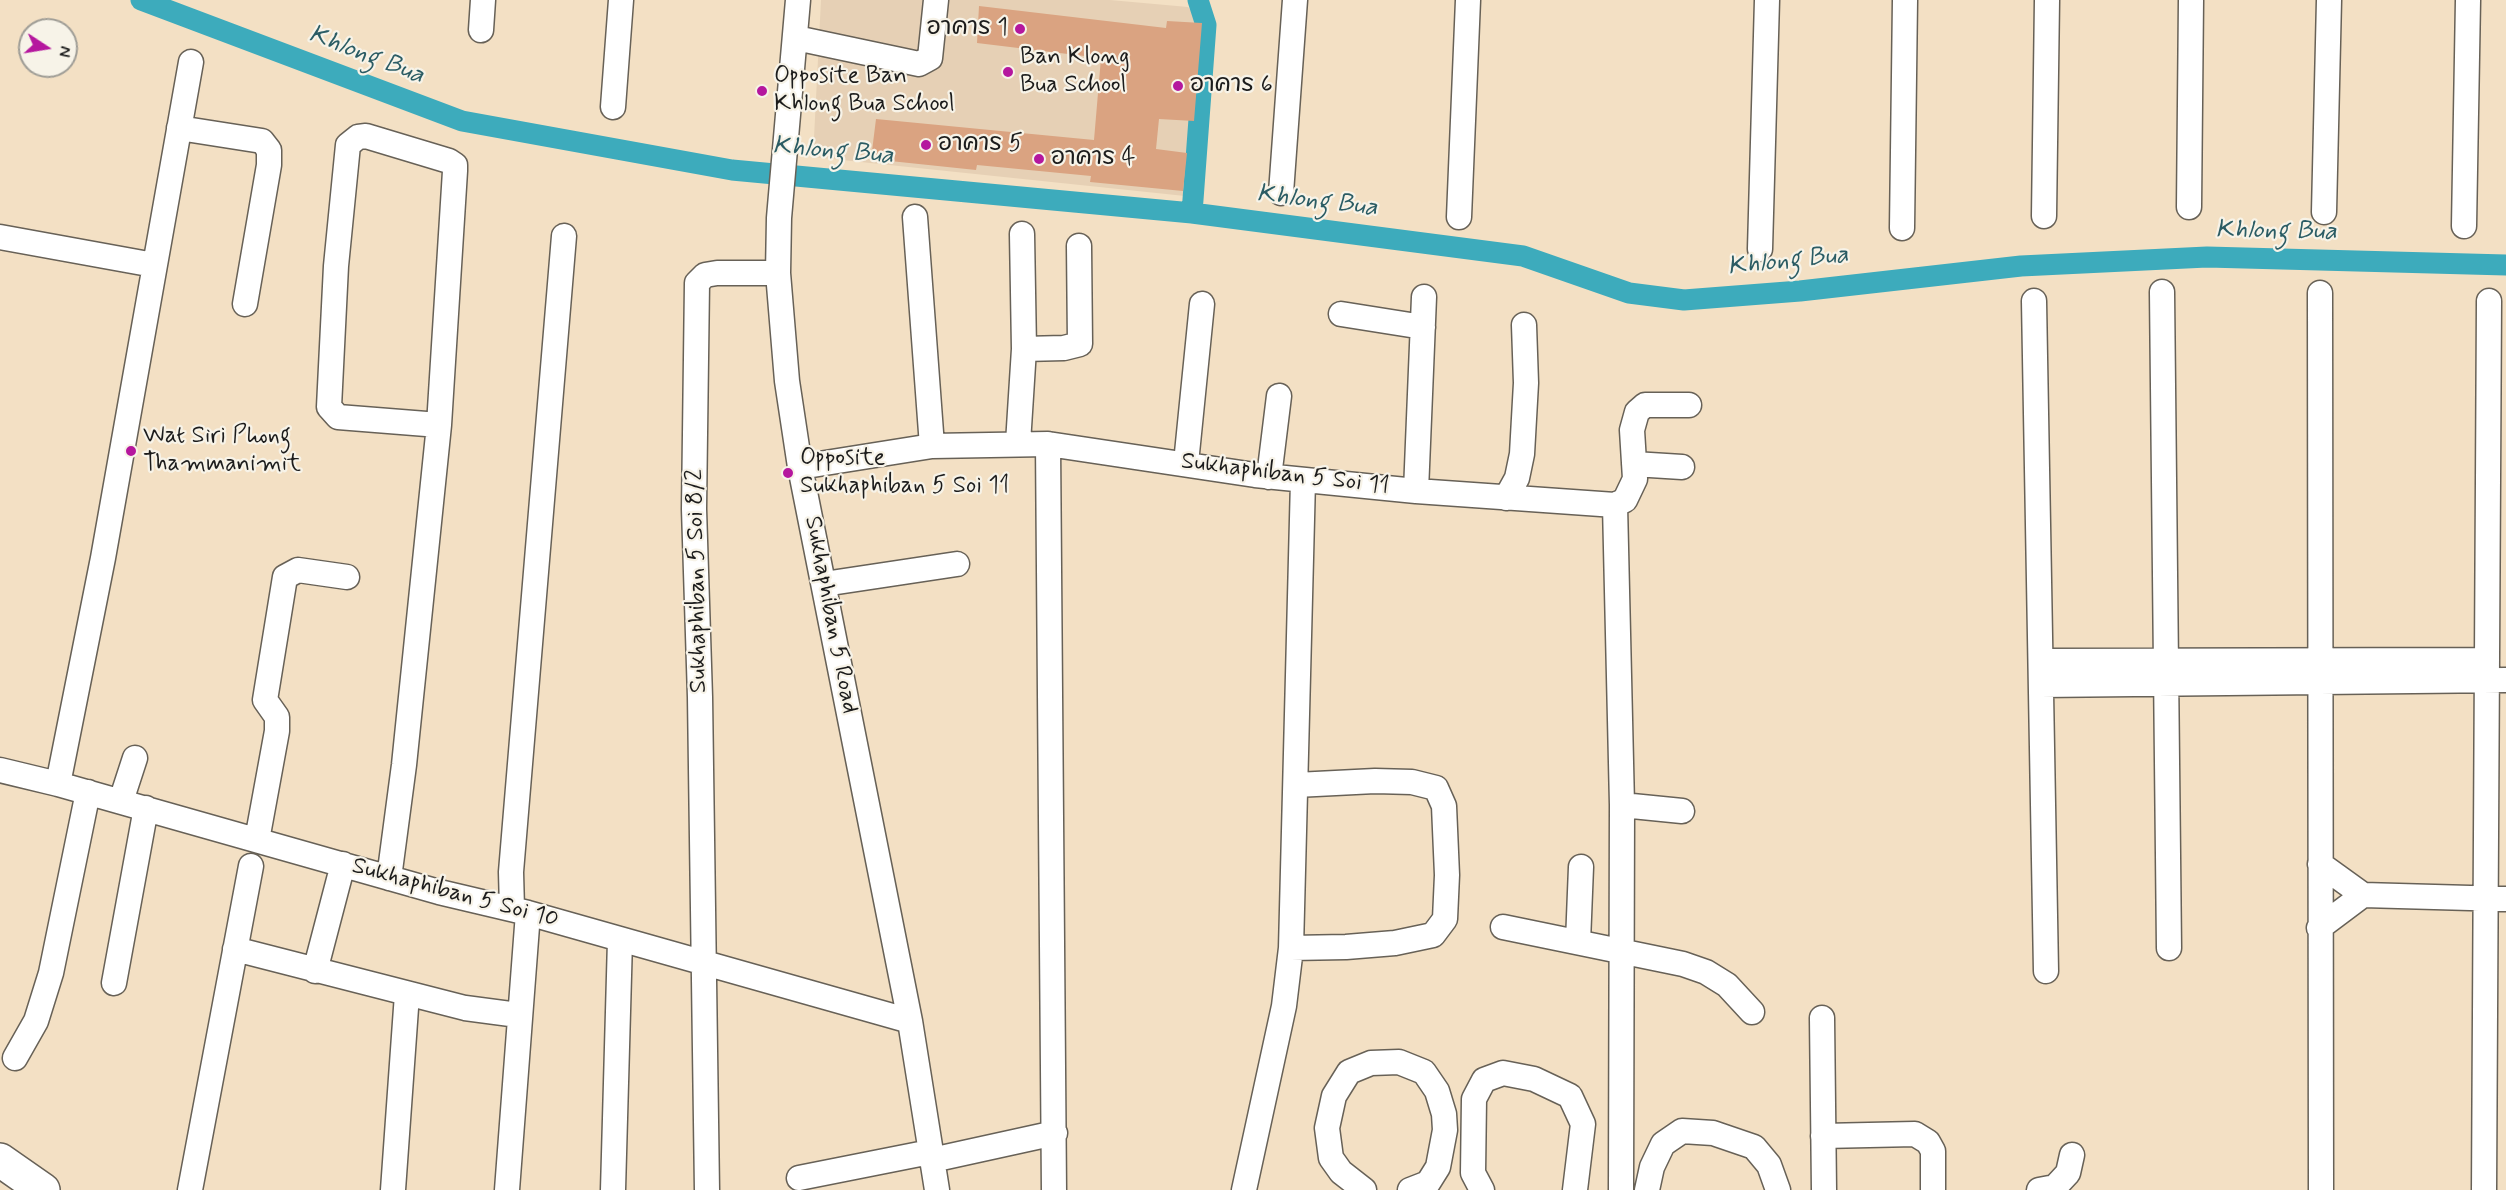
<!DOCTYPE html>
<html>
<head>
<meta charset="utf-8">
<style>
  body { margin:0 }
  #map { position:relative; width:2506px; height:1190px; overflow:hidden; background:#f3e0c4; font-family:Mynerve,sans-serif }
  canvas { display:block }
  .north { position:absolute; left:18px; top:18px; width:60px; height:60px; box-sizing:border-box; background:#f7f3e8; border:2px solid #9f9d96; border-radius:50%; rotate:102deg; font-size:16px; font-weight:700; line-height:24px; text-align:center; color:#1c1c1c }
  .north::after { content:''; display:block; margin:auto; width:21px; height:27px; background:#b5179e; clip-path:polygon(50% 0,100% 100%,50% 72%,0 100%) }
</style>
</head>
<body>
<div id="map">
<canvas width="2506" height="1190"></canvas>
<div class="north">N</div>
</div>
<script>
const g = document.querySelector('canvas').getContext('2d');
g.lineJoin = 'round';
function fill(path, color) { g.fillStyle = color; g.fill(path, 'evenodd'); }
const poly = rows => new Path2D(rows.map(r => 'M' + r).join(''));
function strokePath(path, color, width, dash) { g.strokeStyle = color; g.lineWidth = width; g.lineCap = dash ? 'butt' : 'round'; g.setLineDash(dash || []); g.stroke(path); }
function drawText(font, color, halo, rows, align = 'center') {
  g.font = font + ' Mynerve,"Playpen Sans Thai",sans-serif'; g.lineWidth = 4.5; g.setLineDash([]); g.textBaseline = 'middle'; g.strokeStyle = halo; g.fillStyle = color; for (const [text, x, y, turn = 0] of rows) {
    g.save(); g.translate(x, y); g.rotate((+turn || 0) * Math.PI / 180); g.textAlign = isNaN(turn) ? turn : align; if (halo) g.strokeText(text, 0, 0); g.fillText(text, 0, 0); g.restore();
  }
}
const built = poly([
  [821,0,1110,0,1188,7,1202,23,1185,196,813,157]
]);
const canal = poly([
  [141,0,462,121,732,170,1192,213,1523,256,1629,293,1684,300,1800,291,2021,266,2207,257,2506,265],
  [1192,213,1206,25,1198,0]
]);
const building = poly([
  [979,6,1166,28,1167,21,1202,23,1194,121,1159,119,1156,149,1187,153,1183,191,1090,182,1091,176,977,165,976,170,871,159,876,119,1094,140,1101,58,977,43]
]);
const minor = poly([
  [798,0,779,218,778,273,787,381,800,467,910,1021,937,1190],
  [481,30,483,0],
  [796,38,919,64,930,58,936,0],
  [613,107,621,0],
  [179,128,262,141,269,150,269,165,245,304],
  [1281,193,1295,0],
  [2189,207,2191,0],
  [2324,212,2329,0],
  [2044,216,2047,0],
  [915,217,932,446],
  [1459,217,1468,0],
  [2464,226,2468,0],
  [1902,228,1905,0],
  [0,237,154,265],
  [1760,249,1767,0],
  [2162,292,2169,948],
  [2320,293,2321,1190],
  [2034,301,2046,971],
  [1341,314,1423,327],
  [1024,349,1064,348,1080,344,1079,246],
  [1018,443,1024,349,1022,234],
  [1048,444,1054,1190],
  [1186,463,1202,304],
  [1634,464,1682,467],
  [800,467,932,446,1048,444,1255,475,1416,491,1615,505,1625,500,1635,479,1632,430,1637,412,1645,405,1689,405],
  [1269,477,1279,396],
  [1416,491,1424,297],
  [1506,498,1517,478,1522,454,1526,383,1524,325],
  [1615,505,1622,805,1621,1190],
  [824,584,957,564],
  [2041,661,2487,660],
  [2041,685,2506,680],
  [0,770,58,784,439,892,528,913,910,1021],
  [58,784,103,558,191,62],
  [121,801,135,758],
  [1622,805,1682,811],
  [257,840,277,731,277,717,265,700,285,577,298,570,347,577],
  [2320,864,2363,895,2506,899],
  [389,878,404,765,439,425,455,171,455,165,449,161,366,136,358,137,348,145,336,266,329,407,338,417,439,425],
  [512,909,511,872,564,236],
  [1503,927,1683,964,1706,972,1727,985,1752,1012],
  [2319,928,2363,895],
  [1578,942,1581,867],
  [1291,948,1346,947,1395,943,1433,935,1445,919,1447,875,1444,806,1436,788,1412,782,1375,781,1296,785],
  [235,949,465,1008,518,1015],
  [315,971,343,864],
  [114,983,146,808],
  [1822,1018,1824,1190],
  [15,1058,36,1021,51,973,88,792],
  [1823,1136,1915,1134,1928,1142,1933,1151,1933,1190],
  [932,1160,1055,1133],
  [799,1178,930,1152],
  [190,1190,251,866],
  [393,1190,407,994],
  [507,1190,528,913],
  [613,1190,620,940],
  [707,1190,700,697,694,509,697,283,705,275,717,273,778,273],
  [1244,1190,1284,1006,1291,948,1303,480],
  [1364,1190,1341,1172,1331,1158,1327,1128,1334,1096,1349,1072,1371,1063,1399,1062,1424,1072,1437,1091,1444,1114,1445,1130,1438,1167,1428,1183,1410,1190],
  [1482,1190,1473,1173,1474,1099,1484,1080,1503,1073,1534,1079,1570,1096,1583,1124,1575,1190],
  [1647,1190,1652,1167,1663,1144,1682,1131,1713,1133,1754,1147,1769,1165,1778,1190],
  [2039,1190,2055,1187,2068,1173,2072,1155],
  [2484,1190,2489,301]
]);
const highway = poly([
  [0,1160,43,1190]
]);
const markers = [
  [1020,29,6,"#b5179e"],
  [1008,72,6,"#b5179e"],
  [1178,86,6,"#b5179e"],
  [762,91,6,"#b5179e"],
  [926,145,6,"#b5179e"],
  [1039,159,6,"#b5179e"],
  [131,451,6,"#b5179e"],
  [788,473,6,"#b5179e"]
];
const poiNames = [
  ["อาคาร 1",1008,29,"right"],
  ["Ban Klong",1020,58],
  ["Bua School",1020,86],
  ["Opposite Ban",774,77],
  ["Khlong Bua School",774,105],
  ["อาคาร 6",1190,86],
  ["อาคาร 5",938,145],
  ["อาคาร 4",1051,159],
  ["Wat Siri Phong",143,437],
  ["Thammanimit",143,465],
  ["Opposite",800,459],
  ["Sukhaphiban 5 Soi 11",800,487]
];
const streetNames = [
  ["Sukhaphiban 5 Soi 11",1285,475,7],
  ["Sukhaphiban 5 Soi 8/2",698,581,-91],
  ["Sukhaphiban 5 Road",830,615,79],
  ["Sukhaphiban 5 Soi 10",455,894,15]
];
const waterNames = [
  ["Khlong Bua",366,56,21],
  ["Khlong Bua",833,152,5],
  ["Khlong Bua",1317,202,7],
  ["Khlong Bua",2276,232,1],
  ["Khlong Bua",1788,262,-6]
];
fill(built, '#e6d0b5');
strokePath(canal, '#3dabbc', 21);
fill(building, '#daa381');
strokePath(minor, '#676157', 27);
strokePath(highway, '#676157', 36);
strokePath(minor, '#fff', 24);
strokePath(highway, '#fff', 33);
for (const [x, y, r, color] of markers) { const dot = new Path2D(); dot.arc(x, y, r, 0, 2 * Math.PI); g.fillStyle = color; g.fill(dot); strokePath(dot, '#f7f3e8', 2); }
drawText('24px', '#1c1c1c', '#f7f3e8', poiNames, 'left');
drawText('24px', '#1c1c1c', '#f7f3e8', streetNames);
drawText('italic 26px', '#2b5c64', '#f7f3e8', waterNames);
</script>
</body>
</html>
